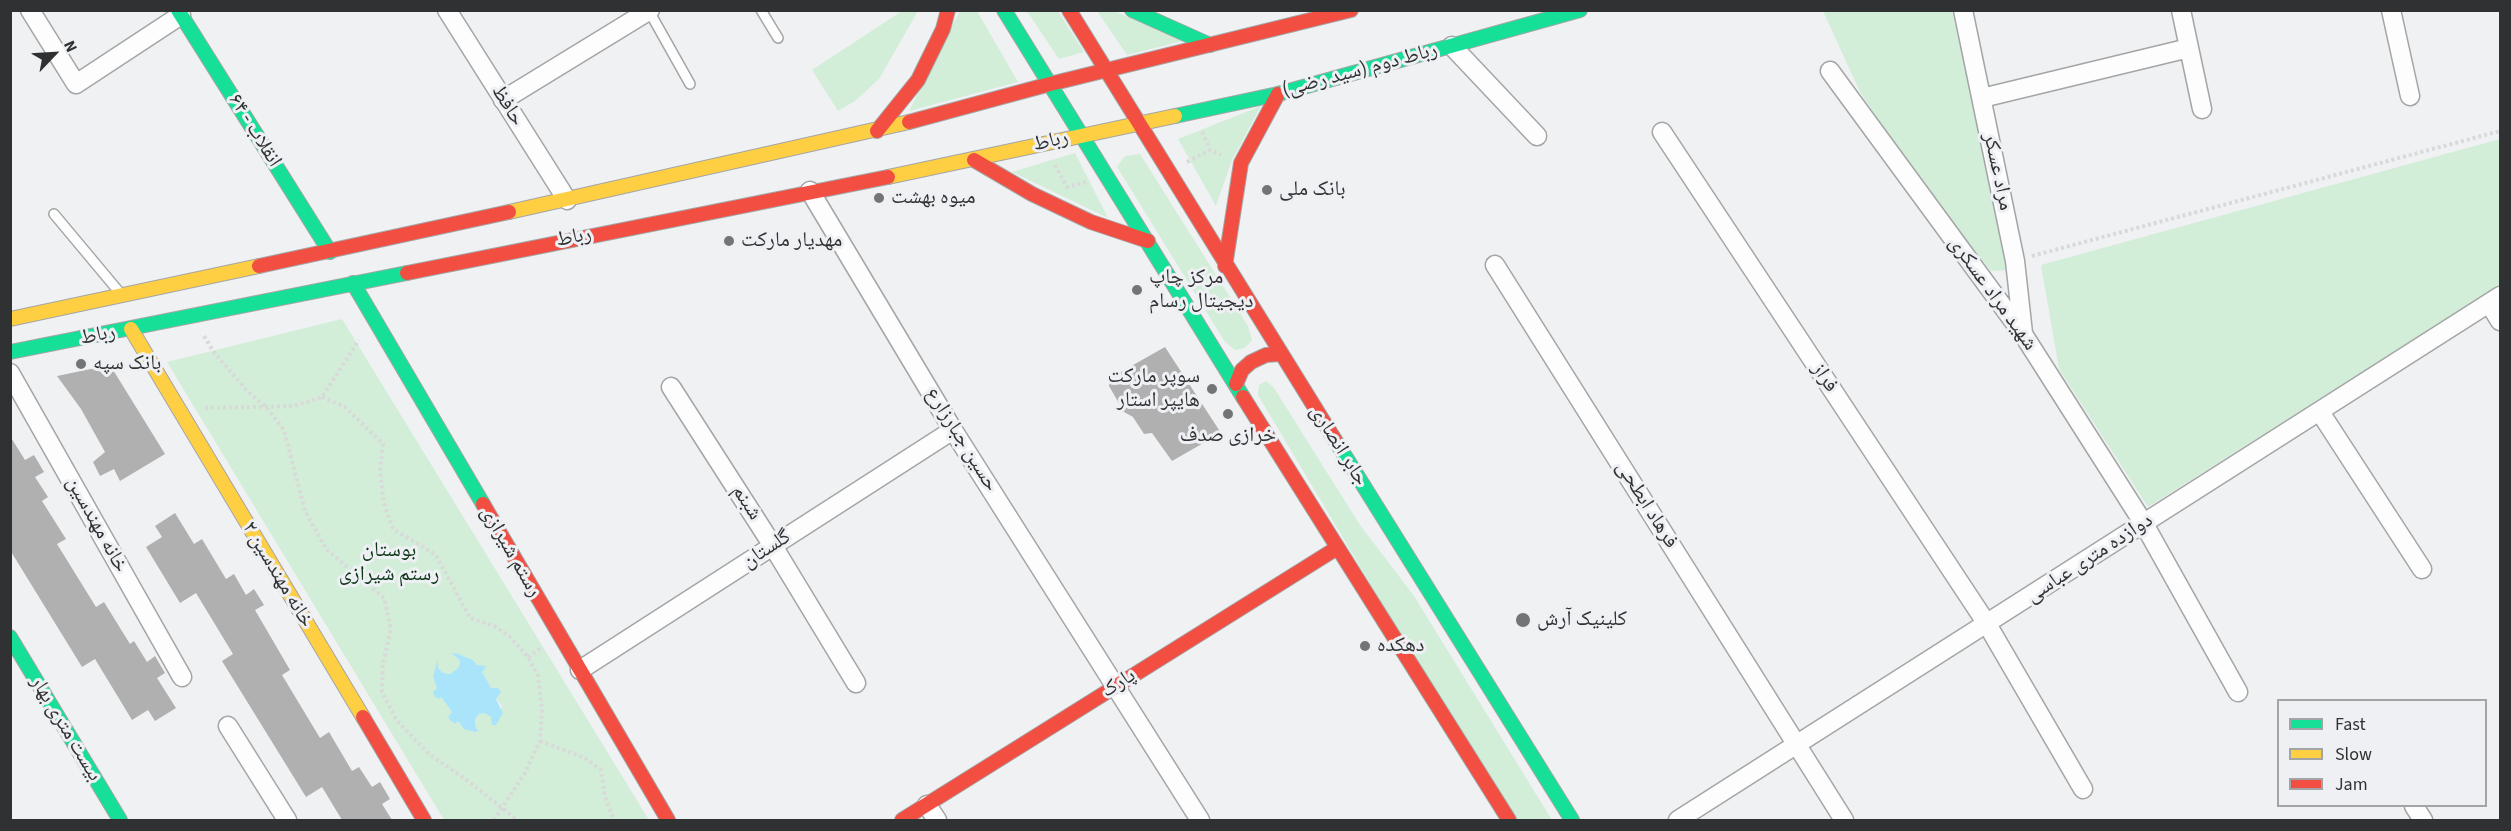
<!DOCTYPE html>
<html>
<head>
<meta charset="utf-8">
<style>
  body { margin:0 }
  #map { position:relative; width:2511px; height:831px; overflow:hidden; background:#eff1f3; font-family:"Source Sans 3",sans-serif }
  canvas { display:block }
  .frame { position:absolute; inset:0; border:12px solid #303132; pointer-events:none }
  .legend { position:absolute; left:2277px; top:699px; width:210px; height:108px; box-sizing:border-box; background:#eef0f4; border:2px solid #a2a4a6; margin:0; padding:8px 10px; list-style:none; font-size:18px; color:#303132 }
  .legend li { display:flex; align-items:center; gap:12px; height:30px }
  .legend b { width:30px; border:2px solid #a2a4a6 }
  .north { position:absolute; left:24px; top:24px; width:60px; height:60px; -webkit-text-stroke:4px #eef0f4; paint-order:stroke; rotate:65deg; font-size:16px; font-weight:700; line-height:24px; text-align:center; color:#303132 }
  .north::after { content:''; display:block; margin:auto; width:21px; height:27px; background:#303132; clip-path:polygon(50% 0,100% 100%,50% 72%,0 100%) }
</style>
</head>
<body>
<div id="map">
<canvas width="2511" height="831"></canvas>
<div class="frame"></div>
<ul class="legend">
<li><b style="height:8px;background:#16e098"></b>Fast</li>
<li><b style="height:8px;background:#ffcf43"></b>Slow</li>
<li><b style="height:8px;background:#f24e42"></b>Jam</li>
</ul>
<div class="north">N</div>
</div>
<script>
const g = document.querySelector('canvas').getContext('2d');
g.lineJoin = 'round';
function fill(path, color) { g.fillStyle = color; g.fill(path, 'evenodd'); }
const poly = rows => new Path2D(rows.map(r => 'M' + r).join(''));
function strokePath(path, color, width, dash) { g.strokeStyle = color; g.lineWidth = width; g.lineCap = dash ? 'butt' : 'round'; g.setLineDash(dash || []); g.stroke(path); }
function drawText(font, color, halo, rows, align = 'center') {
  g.font = font + ' "Source Sans 3","Noto Naskh Arabic",sans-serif'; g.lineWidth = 6; g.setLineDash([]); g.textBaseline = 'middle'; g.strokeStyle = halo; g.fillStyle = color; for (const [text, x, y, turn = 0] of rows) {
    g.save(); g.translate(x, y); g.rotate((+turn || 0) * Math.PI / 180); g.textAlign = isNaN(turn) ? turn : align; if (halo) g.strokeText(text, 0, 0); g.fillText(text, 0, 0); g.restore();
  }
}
const green = poly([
  [902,11,918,11,879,79,855,101,838,111,812,70],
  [960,11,977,11,1018,82,909,111],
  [1027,11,1058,11,1084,52,1059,59],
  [1097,11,1114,11,1183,41,1127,55],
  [1823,11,1952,11,2010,270,1991,271,1915,176,1860,92],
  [1261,106,1232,160,1216,206,1178,139],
  [2500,139,2500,285,2148,507,2059,369,2041,265],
  [1075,153,1108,218,1012,172],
  [1140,154,1248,326,1252,340,1245,348,1235,350,1225,342,1117,167,1125,156],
  [342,319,649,820,444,820,167,362],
  [453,654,473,660,502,707,492,724,493,721,489,714,485,713,479,714,475,719,475,725,478,730,458,720,455,724,448,717,453,713,435,690,437,688,438,661,438,668,443,673,450,674,459,667,460,660],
  [1266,381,1274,388,1360,525,1414,596,1552,820,1511,820,1258,395,1259,385]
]);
const water = poly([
  [451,653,458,654,473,660,477,665,486,666,482,672,491,688,498,688,501,692,496,699,503,713,496,725,492,725,491,717,485,713,479,714,475,719,475,725,478,731,475,732,464,729,458,721,455,724,451,721,448,717,452,712,441,697,439,699,435,697,433,692,437,688,433,677,438,659,438,668,443,673,450,674,459,667,460,660]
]);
const building = poly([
  [1165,347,1221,433,1172,461,1152,433,1144,434,1133,417,1124,412,1109,386,1110,378],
  [110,365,165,454,120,481,114,469,100,476,93,462,105,452,81,409,57,376],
  [10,436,25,460,34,455,44,472,35,477,48,497,42,501,66,539,57,544,96,607,104,602,130,644,134,641,147,662,155,656,165,673,157,678,176,708,155,721,148,710,132,720,95,659,82,667,10,550],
  [175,513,194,544,202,539,226,579,234,574,246,595,254,589,264,605,255,610,290,670,282,675,320,738,329,732,352,771,359,767,372,787,380,782,390,799,382,804,392,820,342,820,322,787,306,797,222,661,233,654,196,593,180,603,146,547,162,537,155,526]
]);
const path = poly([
  [1202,132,1210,150,1221,155],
  [1187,162,1210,150],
  [1055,165,1067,187,1086,182],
  [2032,256,2500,131],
  [204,336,213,351,248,392,266,407,284,430,305,511,327,550,384,598,391,629,383,663,382,692,397,721,429,754,468,781,517,820],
  [322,397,345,407,383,444,380,471,384,504,393,529,436,555,470,618,494,626,509,636,528,657,538,676,542,711,540,741,525,773,494,820],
  [205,408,294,406,322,397,359,340],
  [528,657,542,647],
  [540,741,585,758,601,770,605,797,614,820]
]);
const lane = poly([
  [761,10,778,38],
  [649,11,690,84],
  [54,214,120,293]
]);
const street = poly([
  [30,10,76,84,181,15],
  [447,10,567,200],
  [1963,10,2015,261,2023,333],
  [2181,10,2202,109],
  [2391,10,2410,96],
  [1452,46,1537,136],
  [1830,71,2023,334,2144,524,2238,692],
  [1982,98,2189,48],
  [503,100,650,10],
  [1662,132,1987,624,2083,789],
  [810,191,953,430,1200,820],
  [1495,265,1844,820],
  [2489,303,2500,321],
  [10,373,182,677],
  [671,387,773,546,856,683],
  [2320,412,2422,569],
  [580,670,953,430],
  [228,726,287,820],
  [927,805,937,820],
  [2414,806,2423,820],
  [1678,820,2500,296]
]);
const fast = poly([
  [178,10,330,252],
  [1004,10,1243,397],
  [1132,10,1210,45],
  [1175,116,1278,94,1580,10],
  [353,283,483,504],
  [10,352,407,273],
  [1335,440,1572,820],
  [10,637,120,820]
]);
const slow = poly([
  [888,177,1175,116],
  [509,212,909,122],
  [10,319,259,266],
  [131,329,363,717]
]);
const jam = poly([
  [1069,10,1335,440],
  [909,122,1050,84,1351,10],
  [877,131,918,80,943,29,948,10],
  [974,160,1032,194,1091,222,1148,241],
  [259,266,509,212],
  [1225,266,1241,163,1278,94],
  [407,273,888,177],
  [1236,384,1242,370,1251,362,1266,355,1280,354],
  [1243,397,1509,820],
  [483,504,668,820],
  [363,717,424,820],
  [902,820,1337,548]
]);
const markers = [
  [1267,190,6,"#737476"],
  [879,198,6,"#737476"],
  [729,241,6,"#737476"],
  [1137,290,6,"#737476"],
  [81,364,6,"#737476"],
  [1212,389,6,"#737476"],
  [1228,414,6,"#737476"],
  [1523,620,8,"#737476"],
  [1365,646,6,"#737476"]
];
const streetNames = [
  ["رباط دوم (سید رضی)",1360,71,-15],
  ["حافظ",507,106,58],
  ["انقلاب - ۶۴",254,131,58],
  ["رباط",1051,142,-13],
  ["مراد عسکر",1997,172,78],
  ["رباط",574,238,-11],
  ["شهید مراد عسکری",1992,294,54],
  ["رباط",98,336,-11],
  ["فراز",1824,378,57],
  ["حسین جبارزارع",961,440,58],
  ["جابر انصاری",1338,446,58],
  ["شبنم",746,503,57],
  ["فرهاد ابطحی",1646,505,58],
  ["خانه مهندسین",96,525,61],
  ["گلستان",767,550,-33],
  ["رستم شیرازی",510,552,60],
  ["دوازده متری عباسی",2090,559,-33],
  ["خانه مهندسین ۲",277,575,59],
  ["پارک",1119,684,-32],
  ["بیست متری بهار",65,729,59]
];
const poiNames = [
  ["بانک ملی",1279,190],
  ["میوه بهشت",891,198],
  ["مهدیار مارکت",741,241],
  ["مرکز چاپ",1149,278],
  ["دیجیتال رسام",1149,302],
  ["بانک سپه",93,364],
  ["سوپر مارکت",1200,377,"right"],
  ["هایپر استار",1200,401,"right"],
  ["خرازی صدف",1228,436,"center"],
  ["کلینیک آرش",1537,620],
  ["دهکده",1377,646]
];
const parkNames = [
  ["بوستان",389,551],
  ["رستم شیرازی",389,575]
];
fill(green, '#d2eed8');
fill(water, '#a9e4fb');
fill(building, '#b0b0b1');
strokePath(lane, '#a4a5a6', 12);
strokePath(street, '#a4a5a6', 21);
strokePath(fast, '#a4a5a6', 16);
strokePath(slow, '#a4a5a6', 16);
strokePath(jam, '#a4a5a6', 16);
strokePath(path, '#d9d9da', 4, [3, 3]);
strokePath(lane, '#fdfdfd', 9);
strokePath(street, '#fdfdfd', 18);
strokePath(fast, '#16e098', 14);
strokePath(slow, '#ffcf43', 14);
strokePath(jam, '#f24e42', 14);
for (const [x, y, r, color] of markers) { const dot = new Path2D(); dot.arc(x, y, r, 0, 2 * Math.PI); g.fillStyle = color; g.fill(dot); strokePath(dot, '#eef0f4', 2); }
drawText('21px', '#303132', '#eef0f4', streetNames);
drawText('21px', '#303132', '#eef0f4', poiNames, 'left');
drawText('21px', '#093515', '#eef0f4', parkNames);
</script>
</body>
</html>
